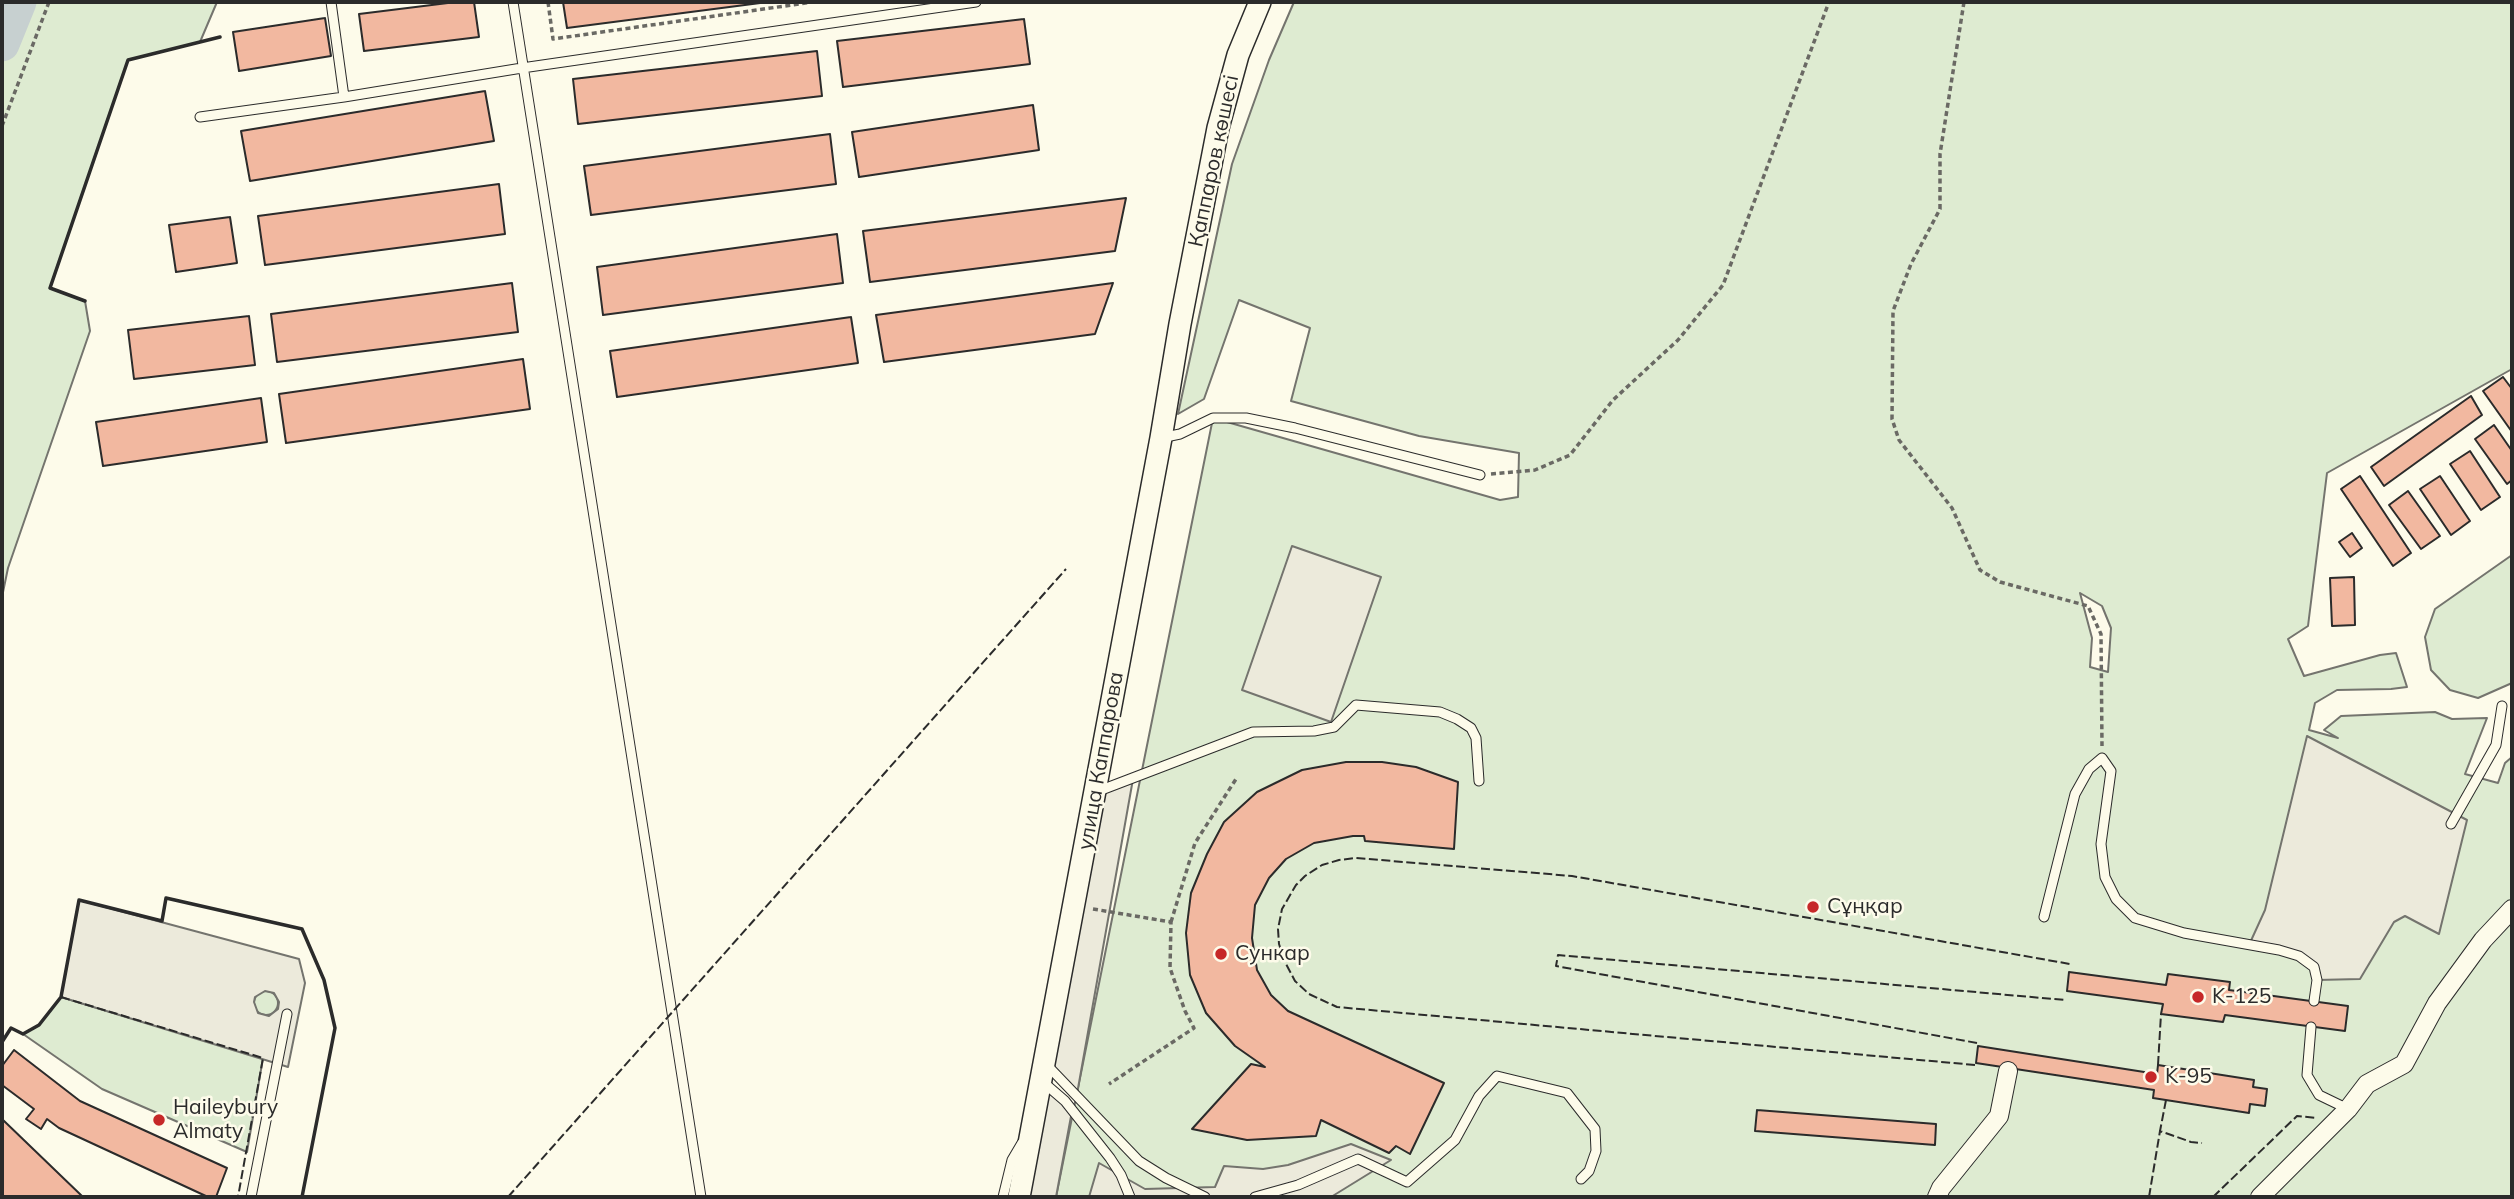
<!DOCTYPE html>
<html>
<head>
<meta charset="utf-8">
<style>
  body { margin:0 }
  #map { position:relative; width:2514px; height:1199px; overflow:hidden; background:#fdfbea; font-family:Mulish,sans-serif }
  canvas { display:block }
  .frame { position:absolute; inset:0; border:4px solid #2b2b2b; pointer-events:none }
</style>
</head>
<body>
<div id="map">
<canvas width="2514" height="1199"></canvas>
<div class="frame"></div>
</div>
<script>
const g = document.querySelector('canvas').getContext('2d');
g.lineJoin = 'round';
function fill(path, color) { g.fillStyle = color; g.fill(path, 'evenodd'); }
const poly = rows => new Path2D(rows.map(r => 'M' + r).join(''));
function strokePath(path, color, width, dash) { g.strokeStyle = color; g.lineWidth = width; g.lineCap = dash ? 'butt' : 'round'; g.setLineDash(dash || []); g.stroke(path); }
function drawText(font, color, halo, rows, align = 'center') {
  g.font = font + ' Mulish,sans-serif'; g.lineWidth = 5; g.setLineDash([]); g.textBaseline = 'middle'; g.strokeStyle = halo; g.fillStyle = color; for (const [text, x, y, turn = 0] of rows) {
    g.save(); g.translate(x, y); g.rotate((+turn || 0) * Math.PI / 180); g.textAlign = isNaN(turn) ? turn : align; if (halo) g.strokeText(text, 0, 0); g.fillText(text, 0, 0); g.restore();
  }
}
const green = poly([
  [2,2,217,2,200,42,128,60,50,288,85,301,90,331,8,568,2,597,2,2],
  [1294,2,2512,2,2512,369,2327,473,2308,626,2288,639,2304,676,2380,655,2396,653,2407,687,2391,689,2337,690,2315,703,2309,730,2338,738,2324,730,2341,716,2435,712,2452,719,2487,718,2465,774,2498,783,2505,763,2512,757,2512,1197,1056,1197,1213,418,1500,500,1518,497,1519,453,1419,436,1291,401,1310,328,1239,300,1204,399,1178,414,1232,164,1269,60,1294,2],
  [2080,593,2102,606,2111,628,2108,672,2090,667,2092,638,2080,593],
  [2512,555,2512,683,2478,698,2450,690,2431,670,2425,637,2435,609,2512,555],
  '254 1003a12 12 0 1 1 24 0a12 12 0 1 1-24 0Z',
  [61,997,263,1058,247,1152,102,1089,23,1034,39,1025,61,997]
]);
const parking = poly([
  [1292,546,1381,577,1331,722,1242,690,1292,546],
  [2307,736,2467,820,2439,934,2405,916,2394,922,2360,979,2317,980,2314,967,2300,956,2249,945,2265,910,2307,736],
  [1133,779,1077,1094,1045,1063,1094,793,1133,779],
  [79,900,299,959,305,983,288,1067,61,997,79,900],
  [265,991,274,993,279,1002,278,1009,269,1016,258,1013,254,1002,255,997,265,991],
  [1042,1081,1072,1111,1056,1197,1019,1197,1042,1081],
  [1351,1144,1391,1160,1331,1197,1089,1197,1099,1163,1145,1189,1215,1187,1224,1166,1263,1169,1288,1165,1351,1144]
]);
const river = poly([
  [2,44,19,2]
]);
const building = poly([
  [456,2,474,2,479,37,364,51,359,14,456,2],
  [563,2,768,2,567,28,563,2],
  [325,18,331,56,239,71,233,32,325,18],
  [1024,19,1030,64,843,87,837,41,1024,19],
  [817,51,822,96,578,124,573,79,817,51],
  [485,91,494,141,250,181,241,131,485,91],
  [1033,105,1039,150,859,177,852,132,1033,105],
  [830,134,836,184,591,215,584,166,830,134],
  [499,184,505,234,265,265,258,216,499,184],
  [1126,198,1115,251,870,282,863,231,1126,198],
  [230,217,237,263,176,272,169,225,230,217],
  [837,234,843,283,603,315,597,267,837,234],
  [512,283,518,332,277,362,271,314,512,283],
  [1113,283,1095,334,884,362,876,315,1113,283],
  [249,316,255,365,134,379,128,330,249,316],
  [851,317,858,363,617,397,610,351,851,317],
  [523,359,530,409,286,443,279,394,523,359],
  [2503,377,2512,389,2512,432,2483,391,2503,377],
  [2471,396,2482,415,2384,486,2371,467,2471,396],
  [261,398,267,442,103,466,96,422,261,398],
  [2494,425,2512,451,2512,480,2507,484,2475,439,2494,425],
  [2470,451,2500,497,2481,510,2450,464,2470,451],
  [2360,476,2411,553,2393,566,2341,489,2360,476],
  [2440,476,2470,521,2451,535,2420,489,2440,476],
  [2408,491,2440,536,2421,549,2389,505,2408,491],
  [2352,533,2362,548,2350,557,2339,542,2352,533],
  [2354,577,2355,625,2332,626,2330,578,2354,577],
  [1346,762,1382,762,1416,767,1458,782,1454,849,1365,841,1364,836,1353,836,1314,843,1286,859,1269,878,1255,905,1252,938,1257,970,1271,995,1288,1011,1444,1083,1410,1154,1396,1146,1389,1153,1321,1120,1316,1136,1247,1140,1192,1129,1251,1064,1265,1067,1235,1046,1206,1013,1190,975,1186,933,1191,893,1207,854,1224,822,1257,792,1302,770,1346,762],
  [2069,972,2166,985,2168,974,2230,982,2229,990,2348,1006,2345,1031,2225,1015,2223,1022,2161,1014,2163,1004,2067,991,2069,972],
  [1978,1046,2157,1074,2158,1065,2254,1080,2253,1087,2267,1089,2265,1106,2250,1104,2249,1113,2153,1098,2154,1090,1976,1063,1978,1046],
  [14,1050,80,1101,227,1168,216,1197,208,1197,59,1128,47,1119,41,1129,26,1119,34,1109,2,1085,2,1066,14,1050],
  [1757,1110,1936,1124,1935,1145,1755,1131,1757,1110],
  [2,1119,83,1197,4,1197,2,1195,2,1119]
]);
const path = poly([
  [548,2,553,39,813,2],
  [1964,2,1940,154,1940,209,1911,264,1893,311,1892,419,1899,440,1952,508,1980,570,2000,582,2088,606,2101,634,2102,746],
  [2,126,49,2],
  [1491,474,1535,470,1570,455,1613,400,1678,340,1723,285,1829,2],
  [1093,909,1171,922,1170,968,1185,1011,1194,1028,1109,1084],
  [1171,922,1195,843,1236,779]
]);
const service = poly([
  [331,2,344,97,522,68,976,2],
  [513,2,701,1197],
  [200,117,344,97],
  [1161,438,1180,434,1213,418,1246,418,1295,428,1480,475],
  [1096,792,1253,732,1314,731,1334,727,1356,705,1440,712,1457,719,1471,728,1476,738,1479,781],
  [2451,824,2496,745,2502,706],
  [2044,917,2075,794,2089,769,2102,758,2111,771,2101,844,2105,877,2116,899,2135,918,2184,933,2279,950,2299,956,2314,967,2317,980,2314,1001],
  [2311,1027,2307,1075,2319,1095,2348,1109],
  [1045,1063,1139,1161,1166,1178,1205,1197],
  [1043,1082,1065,1101,1110,1158,1121,1175,1130,1197],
  [251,1197,287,1014],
  [1003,1197,1012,1160,1022,1143],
  [1255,1197,1298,1185,1358,1159,1407,1182,1455,1140,1479,1096,1497,1076,1567,1093,1595,1129,1596,1151,1589,1171,1581,1179]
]);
const minor = poly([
  [1937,1197,1941,1188,1999,1116,2008,1071],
  [2260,1197,2348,1109,2367,1084,2404,1064,2437,1003,2483,940,2512,909]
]);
const tertiary = poly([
  [1019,1197,1161,438,1180,324,1218,128,1238,55,1260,2]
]);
const fence = poly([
  [61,997,263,1058,238,1197],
  [1977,1043,1556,966,1558,955,2065,1000],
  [1975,1065,1337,1007,1309,994,1295,981,1285,962,1279,944,1278,929,1282,909,1296,885,1305,876,1322,865,1339,860,1356,858,1572,876,2070,964],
  [2158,1065,2161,1014],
  [2166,1100,2160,1131,2191,1142,2202,1143],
  [508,1197,1066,569],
  [2149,1197,2160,1131],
  [2213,1197,2297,1116,2317,1118]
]);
const wall = poly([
  [85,301,50,288,128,60,220,37],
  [2,1042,11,1028,23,1034,39,1025,61,997,79,900,162,921,166,898,302,929,324,980,335,1028,302,1197]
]);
const markers = [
  [1813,907,7,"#c62828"],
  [1221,954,7,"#c62828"],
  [2198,997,7,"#c62828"],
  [2151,1077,7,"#c62828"],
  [159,1120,7,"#c62828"]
];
const streetNames = [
  ["Қаппаров көшесі",1214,161,-78],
  ["улица Каппарова",1101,761,-80]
];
const poiNames = [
  ["Сұңқар",1827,907],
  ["Сункар",1235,954],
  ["K-125",2212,997],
  ["K-95",2165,1077],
  ["Haileybury",173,1108],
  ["Almaty",173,1132]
];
fill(green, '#deebd1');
strokePath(green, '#74746e', 2);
fill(parking, '#eceadb');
strokePath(parking, '#74746e', 2);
strokePath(river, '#c7d0d0', 35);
fill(building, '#f2b8a0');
strokePath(building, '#2b2b2b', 2);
strokePath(service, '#2b2b2b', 11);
strokePath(minor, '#2b2b2b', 20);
strokePath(tertiary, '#2b2b2b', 24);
strokePath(path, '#6a6964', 3.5, [5, 3.5]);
strokePath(service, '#fdfbea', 9);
strokePath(minor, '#fdfbea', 18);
strokePath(tertiary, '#fdfbea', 21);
strokePath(fence, '#2b2b2b', 2, [9, 3.5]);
strokePath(wall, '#2b2b2b', 3.5);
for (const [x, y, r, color] of markers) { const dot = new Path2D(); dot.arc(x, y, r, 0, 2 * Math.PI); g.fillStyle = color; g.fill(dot); strokePath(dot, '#fdfbea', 2.5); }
drawText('21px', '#2b2b2b', '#fdfbea', streetNames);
drawText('21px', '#2b2b2b', '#fdfbea', poiNames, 'left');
</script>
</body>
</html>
